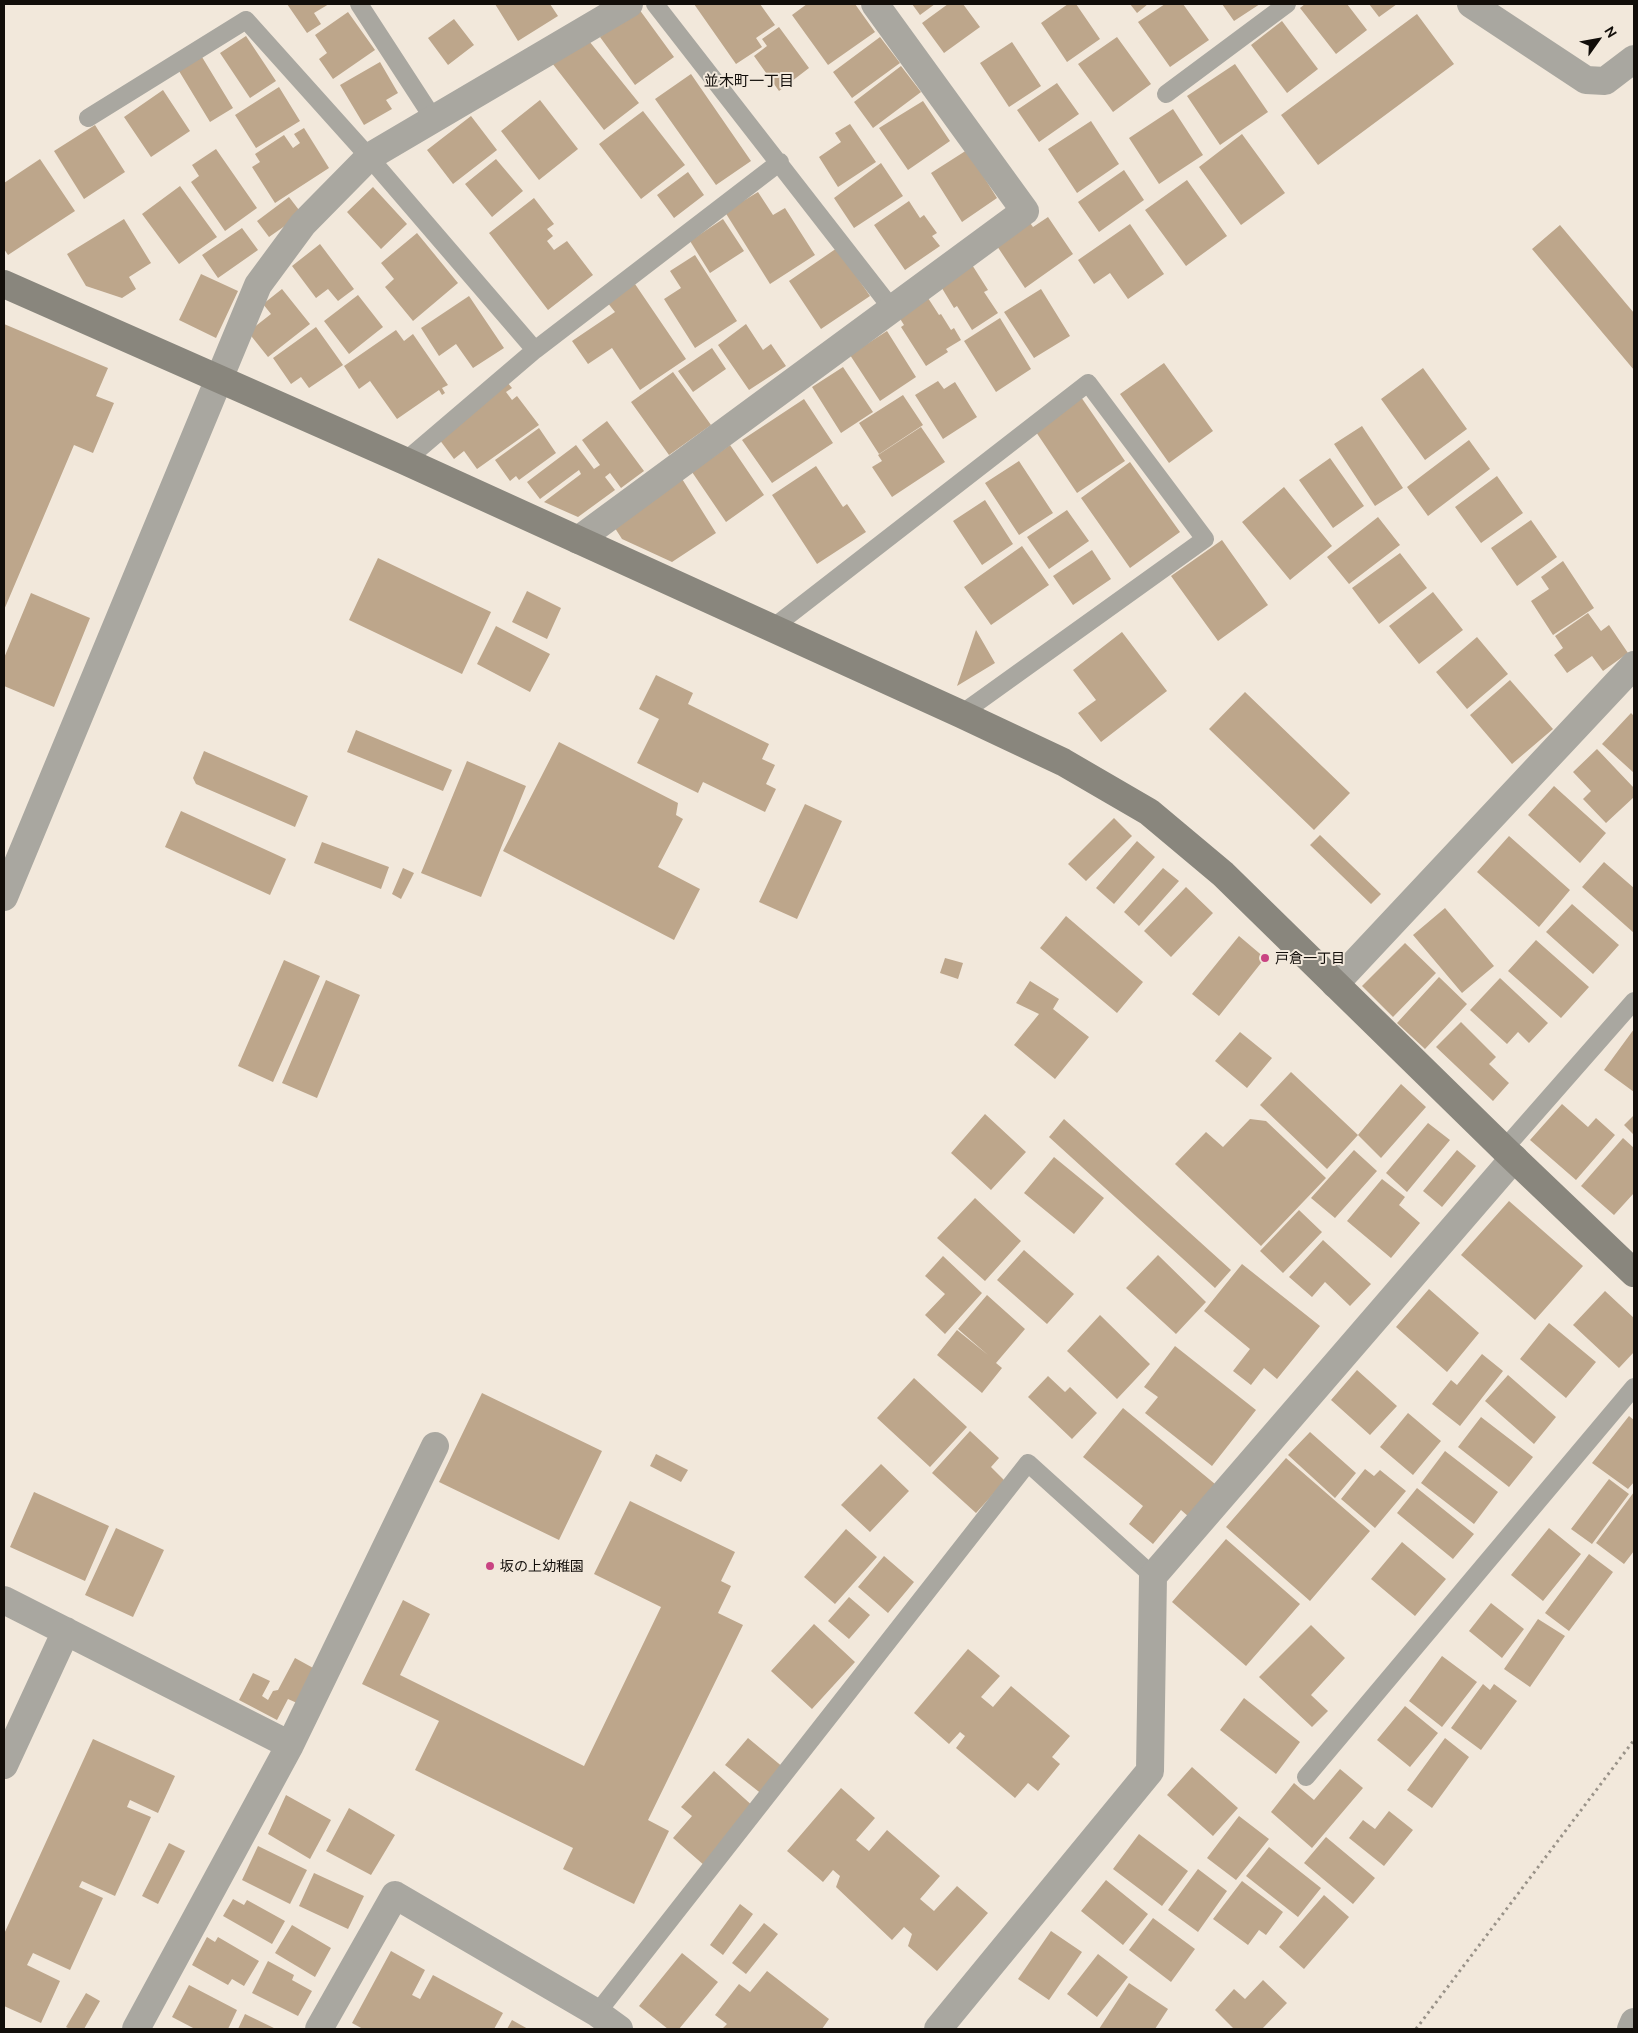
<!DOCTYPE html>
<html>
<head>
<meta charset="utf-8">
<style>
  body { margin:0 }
  #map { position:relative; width:1638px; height:2033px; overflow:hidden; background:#f2e8db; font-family:Ubuntu,sans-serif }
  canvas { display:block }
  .frame { position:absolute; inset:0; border:5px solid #120e0a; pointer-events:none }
  .north { position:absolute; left:1573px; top:15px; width:50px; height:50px; -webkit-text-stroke:4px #f2e8db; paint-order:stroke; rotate:58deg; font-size:14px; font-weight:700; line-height:20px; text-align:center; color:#120e0a }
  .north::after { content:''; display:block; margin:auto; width:18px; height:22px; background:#120e0a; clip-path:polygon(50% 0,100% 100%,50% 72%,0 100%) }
</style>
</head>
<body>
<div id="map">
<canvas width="1638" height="2033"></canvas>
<div class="frame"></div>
<div class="north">N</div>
</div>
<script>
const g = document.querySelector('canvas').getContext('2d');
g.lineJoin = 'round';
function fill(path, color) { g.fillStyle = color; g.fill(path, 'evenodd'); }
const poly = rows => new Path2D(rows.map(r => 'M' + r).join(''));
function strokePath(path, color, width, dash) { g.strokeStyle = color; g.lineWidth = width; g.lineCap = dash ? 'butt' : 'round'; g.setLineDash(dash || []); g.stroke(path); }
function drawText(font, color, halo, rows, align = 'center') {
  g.font = font + ' Ubuntu,"Noto Sans JP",sans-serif'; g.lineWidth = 4; g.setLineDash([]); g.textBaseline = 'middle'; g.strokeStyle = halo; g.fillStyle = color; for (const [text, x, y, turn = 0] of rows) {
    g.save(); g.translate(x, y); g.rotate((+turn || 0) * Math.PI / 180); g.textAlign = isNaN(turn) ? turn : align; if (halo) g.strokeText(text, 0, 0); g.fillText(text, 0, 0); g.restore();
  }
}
const building = poly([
  [287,4,329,4,314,13,321,24,307,33],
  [495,4,550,4,558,16,518,41],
  [694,4,760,4,775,25,756,38,762,47,736,64],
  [807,4,855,4,875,32,828,65,792,15],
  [912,4,935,4,920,15],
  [948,4,963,4,980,27,944,53,922,23],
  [1068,4,1076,4,1100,39,1067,62,1041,23],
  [1130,4,1148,4,1137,13],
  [1165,4,1183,4,1209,40,1170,67,1138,22],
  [1222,4,1260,4,1234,21],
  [1305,4,1347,4,1367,30,1336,54,1300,8],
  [1369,4,1397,4,1379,17],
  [639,9,674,57,635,85,600,37],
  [348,12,375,50,333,79,319,59,327,53,315,35],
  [1417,14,1454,64,1318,165,1281,115],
  [454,19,474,45,448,65,428,38],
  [1282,21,1318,69,1287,93,1251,45],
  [779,27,809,68,779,91,754,56,767,46,762,39],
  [246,36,276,81,250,98,220,53],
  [585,36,639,103,604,130,552,63],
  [880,37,900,63,852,98,833,72],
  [1117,37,1151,84,1113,112,1078,64],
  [1012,42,1041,86,1009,107,980,63],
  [202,57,233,108,210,122,179,71],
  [380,62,398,93,386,100,392,109,364,125,340,85],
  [1235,64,1268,112,1220,145,1187,96],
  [901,66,921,92,873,128,854,102],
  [691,74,751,161,716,185,655,99],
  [1057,83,1079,114,1039,142,1017,110],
  [279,87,300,121,256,148,235,115],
  [163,90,190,131,151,157,124,117],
  [540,100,578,149,539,180,501,131],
  [923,101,950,141,908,170,879,128],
  [1173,109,1203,155,1159,184,1129,138],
  [643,111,685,165,641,199,599,144],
  [471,116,497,150,453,184,427,150],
  [1091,121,1119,164,1077,193,1048,149],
  [850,124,876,162,838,187,819,157,841,142,835,133],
  [95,125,125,172,84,199,54,151],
  [304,128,329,168,275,203,252,167,260,162,255,154,284,135,293,148,300,143,294,134],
  [1242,134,1285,193,1241,225,1199,167],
  [216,149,257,208,225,231,191,182,199,176,192,165],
  [967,150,997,198,962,222,931,173],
  [40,159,75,211,8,255,4,249,4,183],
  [496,159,523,191,492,217,465,184],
  [881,163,903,196,854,228,834,198],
  [1124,170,1144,200,1099,232,1078,202],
  [688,172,704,195,674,218,657,195],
  [1187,180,1227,236,1186,266,1145,210],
  [180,186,217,237,179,264,142,214],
  [373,187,407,224,381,249,347,212],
  [758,192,773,215,785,208,815,255,770,284,725,212],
  [289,197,302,214,269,237,257,221],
  [534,198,554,224,547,229,553,236,547,241,554,250,567,241,593,275,548,310,489,233],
  [909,201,920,218,924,215,937,233,932,236,940,246,905,270,874,225],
  [1048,217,1073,254,1025,288,995,243,1028,220,1033,227],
  [124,219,151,263,129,277,136,289,122,298,86,286,67,254],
  [723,219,744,251,710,273,690,241],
  [1130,224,1164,274,1128,299,1110,273,1094,284,1078,260],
  [1560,225,1634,313,1634,370,1532,249],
  [242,228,258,250,218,278,202,255],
  [417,233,458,283,413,321,385,287,394,279,381,263],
  [320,244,354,289,338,301,328,289,316,298,292,266],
  [837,248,870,296,821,329,789,281],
  [695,255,737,321,695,348,664,299,681,288,670,271],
  [969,260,988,290,984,292,998,313,972,330,957,306,954,308,937,280],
  [201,274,238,291,216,338,179,320],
  [635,284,686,359,640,390,612,348,588,364,572,341,615,312,607,302],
  [282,289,310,324,268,357,248,332,271,314,263,304],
  [1041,289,1070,336,1034,358,1004,312],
  [358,295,383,327,349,354,324,321],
  [469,296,504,348,473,368,456,344,439,356,421,328],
  [928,298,939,315,941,314,951,330,954,328,961,340,946,349,948,352,926,366,901,327,904,325,899,317],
  [1000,318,1031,369,996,392,964,341],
  [4,324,108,368,96,396,114,403,93,453,74,445,4,610],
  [746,324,763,350,771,344,786,366,749,390,718,345],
  [316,327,343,365,309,388,301,377,291,384,273,358],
  [396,330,404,341,413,334,448,385,442,388,445,393,442,395,439,390,397,419,370,381,359,389,344,366],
  [887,331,916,377,880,401,850,355],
  [712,348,726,369,693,392,678,371],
  [1164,363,1213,431,1169,463,1120,394],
  [843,367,873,412,841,433,812,387],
  [1423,368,1467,429,1425,460,1381,399],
  [673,372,711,425,669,455,631,402],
  [938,381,944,389,955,382,977,417,943,439,915,395],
  [507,382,512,388,506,392,512,400,517,396,539,425,477,469,464,451,454,459,436,435],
  [903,395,923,425,879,454,859,423],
  [1081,397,1125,461,1077,493,1034,429],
  [804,399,833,443,772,483,742,440],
  [607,421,644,471,621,488,610,473,605,477,615,490,578,517,544,502,581,474,579,470,540,499,527,482,576,445,594,469,600,465,582,440],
  [1362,426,1403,488,1375,506,1334,444],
  [921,427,945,462,892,497,872,467,882,461,878,455],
  [539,428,556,453,519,480,516,476,510,481,495,460],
  [1469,440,1490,469,1428,516,1407,487],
  [730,445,764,495,726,522,692,472],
  [1330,458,1364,506,1333,528,1299,480],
  [1019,461,1053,513,1019,535,985,483],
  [1130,462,1180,532,1130,568,1081,498],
  [816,466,843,507,847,504,866,532,817,564,772,495],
  [679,474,716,533,672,562,622,539,613,525],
  [1497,476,1523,513,1481,543,1455,507],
  [1284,487,1332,546,1290,580,1242,522],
  [985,500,1013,544,982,565,953,521],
  [1067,510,1089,541,1049,569,1027,537],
  [1378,517,1400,545,1349,584,1327,557],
  [1531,520,1557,557,1517,586,1491,548],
  [1222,540,1268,605,1218,641,1171,576],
  [1022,546,1049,585,991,625,964,587],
  [1092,550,1111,579,1073,605,1053,576],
  [1400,553,1427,588,1379,624,1352,588],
  [378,558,491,612,462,674,349,620],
  [1563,561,1594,608,1553,635,1531,601,1549,589,1541,577],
  [527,591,561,608,547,639,512,622],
  [1433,592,1463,630,1419,664,1389,626],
  [31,593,90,618,54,707,4,686,4,658],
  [1588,613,1601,631,1609,625,1628,653,1603,671,1592,656,1567,673,1554,655,1563,648,1555,636],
  [496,626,550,654,530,692,477,664],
  [976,630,995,663,957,686],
  [1122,632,1167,691,1101,742,1078,713,1096,700,1073,670],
  [1477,637,1508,674,1467,709,1436,672],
  [656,675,693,693,688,704,769,744,762,759,775,765,766,784,776,789,765,812,703,782,698,793,637,763,659,719,639,709],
  [1510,680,1553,729,1512,764,1470,715],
  [1245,692,1350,793,1314,830,1209,729],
  [1631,713,1634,716,1634,773,1602,744],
  [356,730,452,770,443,791,347,752],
  [559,742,678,803,676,815,683,819,658,867,700,889,674,940,503,851],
  [1597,749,1634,788,1634,797,1606,823,1583,799,1591,791,1573,772],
  [204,751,308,796,295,827,196,784,193,778],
  [467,761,526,786,481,897,421,873],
  [1554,786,1606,833,1580,863,1528,815],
  [805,804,842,821,797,919,759,902],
  [181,811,286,859,270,895,165,847],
  [1114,818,1132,836,1086,881,1068,864],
  [1320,835,1381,894,1371,904,1310,845],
  [1509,836,1570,890,1539,927,1477,872],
  [1137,841,1155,857,1114,904,1096,888],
  [322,842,389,867,381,889,314,863],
  [1604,862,1634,888,1634,933,1582,887],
  [403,868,414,873,401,899,392,894],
  [1163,868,1179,881,1139,926,1124,912],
  [1186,887,1213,913,1171,957,1144,931],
  [1572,904,1619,945,1593,974,1546,932],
  [1445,908,1494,966,1462,993,1413,935],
  [1066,916,1143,982,1117,1013,1040,948],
  [1239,936,1265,958,1219,1016,1192,994],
  [1536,940,1589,987,1561,1018,1508,971],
  [1405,943,1436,973,1393,1017,1362,986],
  [945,958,963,963,958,979,940,973],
  [284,960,320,976,273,1082,238,1066],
  [1439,977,1467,1004,1425,1049,1397,1023],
  [1500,978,1548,1023,1529,1043,1518,1032,1507,1044,1470,1010],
  [326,980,360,995,317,1098,282,1083],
  [1030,981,1059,999,1053,1009,1089,1037,1055,1079,1014,1045,1039,1014,1016,1003],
  [1461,1022,1496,1057,1489,1064,1509,1083,1493,1101,1436,1047],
  [1634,1029,1634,1092,1604,1070],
  [1240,1032,1272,1058,1247,1088,1215,1061],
  [1291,1072,1358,1135,1327,1169,1260,1105],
  [1401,1084,1426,1107,1381,1158,1358,1135],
  [1562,1104,1588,1127,1596,1118,1615,1135,1576,1180,1530,1140],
  [985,1114,1026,1152,991,1190,951,1153],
  [1634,1115,1634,1135,1624,1125],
  [1064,1119,1231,1270,1215,1288,1049,1137],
  [1250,1119,1266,1121,1326,1178,1261,1246,1175,1164,1206,1132,1223,1147],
  [1428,1123,1450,1140,1407,1192,1386,1173],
  [1623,1138,1634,1148,1634,1193,1614,1215,1581,1186],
  [1354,1150,1377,1171,1335,1218,1311,1198],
  [1457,1150,1476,1166,1442,1207,1423,1191],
  [1054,1157,1104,1198,1074,1234,1024,1193],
  [1382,1179,1405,1197,1399,1205,1420,1223,1391,1258,1347,1221],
  [975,1198,1021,1241,985,1281,937,1238],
  [1509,1201,1583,1266,1535,1320,1461,1255],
  [1299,1210,1322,1232,1283,1273,1260,1251],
  [1323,1240,1371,1284,1350,1306,1325,1282,1312,1297,1289,1277],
  [1024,1250,1074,1294,1047,1324,997,1280],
  [1158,1255,1206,1302,1176,1334,1126,1288],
  [943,1256,982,1293,945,1334,925,1315,945,1294,925,1276],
  [1242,1264,1320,1326,1277,1379,1264,1368,1251,1385,1233,1371,1250,1349,1204,1311],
  [1429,1289,1479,1333,1447,1372,1396,1327],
  [1605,1291,1634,1318,1634,1352,1619,1368,1573,1325],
  [987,1295,1025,1329,996,1363,1002,1368,982,1393,937,1355,957,1330,988,1355,958,1329],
  [1100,1315,1150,1364,1117,1399,1067,1351],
  [1549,1323,1596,1362,1566,1398,1520,1359],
  [1175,1346,1256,1410,1212,1466,1145,1413,1158,1397,1144,1387],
  [1482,1354,1503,1371,1460,1426,1432,1404,1451,1380,1457,1385],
  [1357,1370,1397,1406,1370,1435,1331,1400],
  [1508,1375,1556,1417,1534,1444,1485,1401],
  [1048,1376,1065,1392,1070,1387,1097,1413,1072,1439,1028,1397],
  [914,1378,967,1427,930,1467,877,1418],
  [482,1393,602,1451,559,1540,439,1482],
  [1123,1408,1215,1484,1189,1517,1181,1510,1153,1544,1129,1524,1143,1506,1083,1457],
  [1408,1413,1441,1441,1413,1475,1380,1447],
  [1629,1416,1634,1420,1634,1482,1628,1489,1592,1463],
  [1481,1417,1533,1457,1509,1487,1458,1447],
  [970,1431,999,1458,991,1467,1005,1481,976,1513,932,1473],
  [1310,1432,1356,1473,1335,1498,1288,1455],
  [1445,1451,1498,1492,1474,1524,1421,1483],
  [656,1454,688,1470,681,1482,650,1466],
  [1286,1458,1370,1531,1310,1601,1226,1527],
  [881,1464,909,1491,870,1532,841,1505],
  [1365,1469,1374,1476,1380,1470,1406,1491,1375,1528,1341,1499],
  [1609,1479,1629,1494,1592,1544,1571,1529],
  [1417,1488,1474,1534,1453,1559,1397,1513],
  [34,1492,109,1526,85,1581,10,1547],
  [1634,1492,1634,1551,1624,1564,1596,1543],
  [630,1501,735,1552,721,1581,731,1586,718,1613,743,1625,648,1820,669,1831,634,1904,563,1869,573,1848,415,1770,439,1721,362,1684,403,1600,430,1614,400,1675,584,1766,661,1607,594,1574],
  [116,1528,164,1550,133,1617,85,1595],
  [1549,1528,1581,1554,1543,1601,1511,1575],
  [846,1529,877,1557,835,1604,804,1577],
  [1226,1539,1300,1604,1246,1666,1172,1602],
  [1402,1542,1446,1579,1415,1616,1371,1579],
  [1589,1554,1613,1572,1569,1631,1545,1613],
  [884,1556,914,1582,888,1613,858,1587],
  [849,1597,870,1615,849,1639,828,1621],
  [1491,1603,1524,1629,1502,1658,1469,1631],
  [1538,1619,1565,1636,1530,1687,1504,1669],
  [814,1624,855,1662,812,1709,771,1671],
  [1311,1625,1345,1658,1311,1695,1328,1711,1312,1727,1259,1677],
  [968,1649,1000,1676,981,1697,993,1707,1011,1686,1070,1736,1052,1757,1060,1764,1038,1791,1028,1783,1015,1798,956,1748,965,1736,960,1732,949,1744,914,1713],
  [1442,1656,1477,1682,1442,1727,1409,1701],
  [295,1658,315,1669,297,1703,288,1699,277,1720,239,1700,253,1673,270,1681,262,1696,268,1700,273,1691,278,1690],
  [1483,1684,1490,1690,1494,1684,1517,1701,1481,1750,1451,1728],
  [1244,1698,1300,1742,1276,1774,1220,1730],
  [1405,1706,1438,1733,1410,1767,1377,1740],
  [748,1738,784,1768,763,1795,725,1765],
  [1445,1738,1469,1757,1432,1808,1407,1790],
  [93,1739,175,1776,158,1813,130,1800,127,1807,151,1817,115,1896,82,1881,79,1887,103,1898,70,1970,33,1953,27,1965,60,1981,41,2023,4,2006,4,1934],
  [1192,1767,1238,1808,1213,1836,1167,1795],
  [1340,1769,1363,1788,1312,1848,1271,1812,1294,1783,1314,1800],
  [714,1771,755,1808,705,1866,673,1838,692,1816,681,1807],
  [841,1788,875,1818,856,1840,869,1851,887,1830,940,1876,920,1899,934,1911,957,1886,988,1913,937,1971,908,1946,912,1934,904,1927,892,1940,836,1887,840,1876,833,1870,823,1882,787,1851],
  [286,1795,331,1820,310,1859,268,1834],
  [349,1808,395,1835,371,1875,326,1851],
  [1389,1811,1413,1830,1384,1866,1349,1838,1363,1820,1375,1829],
  [1239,1816,1269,1839,1236,1880,1207,1858],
  [1139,1834,1188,1871,1162,1906,1113,1869],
  [1326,1837,1375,1878,1353,1904,1304,1863],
  [169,1843,185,1851,158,1904,142,1896],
  [258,1846,307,1870,290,1904,242,1880],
  [1269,1847,1321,1888,1298,1917,1246,1876],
  [1198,1869,1227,1891,1198,1932,1168,1910],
  [314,1873,364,1896,348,1929,299,1906],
  [1106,1880,1148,1914,1123,1945,1081,1911],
  [1242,1881,1283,1912,1266,1935,1259,1930,1248,1945,1213,1919],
  [1324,1895,1349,1917,1304,1969,1279,1947],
  [233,1899,244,1905,247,1900,285,1921,272,1944,223,1916],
  [740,1904,753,1914,723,1955,710,1945],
  [1153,1918,1195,1949,1171,1982,1129,1950],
  [764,1923,778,1934,746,1974,732,1963],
  [292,1925,331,1948,315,1977,275,1953],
  [1051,1931,1082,1952,1049,2000,1018,1979],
  [207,1937,215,1942,218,1937,259,1961,244,1986,232,1979,228,1985,192,1965],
  [391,1951,425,1970,412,1995,420,1999,433,1975,503,2013,494,2029,363,2029,352,2023],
  [682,1953,718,1982,679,2029,668,2029,639,2006],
  [1098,1954,1128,1977,1097,2017,1067,1994],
  [268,1961,294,1975,292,1980,312,1991,298,2016,252,1993],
  [767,1971,829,2019,822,2029,722,2029,727,2024,715,2015,739,1984,750,1992],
  [1263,1980,1287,2003,1262,2029,1234,2029,1215,2010,1234,1989,1245,1999],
  [1129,1983,1168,2009,1155,2029,1099,2029],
  [189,1985,237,2010,228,2029,195,2029,172,2017],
  [86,1993,100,2001,84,2029,70,2029,66,2027],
  [245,2014,276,2029,238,2029],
  [512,2020,528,2029,507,2029]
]);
const path = poly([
  [1416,2029,1634,1740]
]);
const lane = poly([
  [359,4,433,118],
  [655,4,893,310],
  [1166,94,1287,4],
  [88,118,246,20,369,157,535,350],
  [405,461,535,350,780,162],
  [771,629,1088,383,1205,539,961,714],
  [1504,1149,1634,1001],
  [1306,1777,1634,1387],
  [597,2013,1028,1463,1153,1576]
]);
const street = poly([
  [1471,4,1586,80,1605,81,1634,59],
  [578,540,1025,211,875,4],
  [4,897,258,285,303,224,369,157,629,4],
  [1335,984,1634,665],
  [4,1600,290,1745,136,2029],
  [290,1745,435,1446],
  [4,1765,66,1631],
  [319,2029,395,1895,597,2013,619,2029],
  [938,2029,1150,1771,1153,1576,1514,1158],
  [1631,2029,1634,2022]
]);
const secondary = poly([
  [4,284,405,461,961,714,1063,762,1149,812,1223,874,1504,1149,1634,1273]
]);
const markers = [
  [1265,958,5,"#c94382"],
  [490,1566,5,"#c94382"]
];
const poiNames = [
  ["戸倉一丁目",1275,958],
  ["坂の上幼稚園",500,1566]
];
const neighbourhoodNames = [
  ["並木町一丁目",749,81]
];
fill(building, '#bda68b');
strokePath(path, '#999288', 3, [2.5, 4]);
strokePath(lane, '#a9a7a0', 18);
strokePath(street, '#a9a7a0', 28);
strokePath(secondary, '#89867d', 28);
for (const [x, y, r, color] of markers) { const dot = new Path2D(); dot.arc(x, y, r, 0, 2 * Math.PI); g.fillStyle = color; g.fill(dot); strokePath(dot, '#f2e8db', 2); }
drawText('14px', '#120e0a', '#f2e8db', poiNames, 'left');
drawText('15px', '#120e0a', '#f2e8db', neighbourhoodNames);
</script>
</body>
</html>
